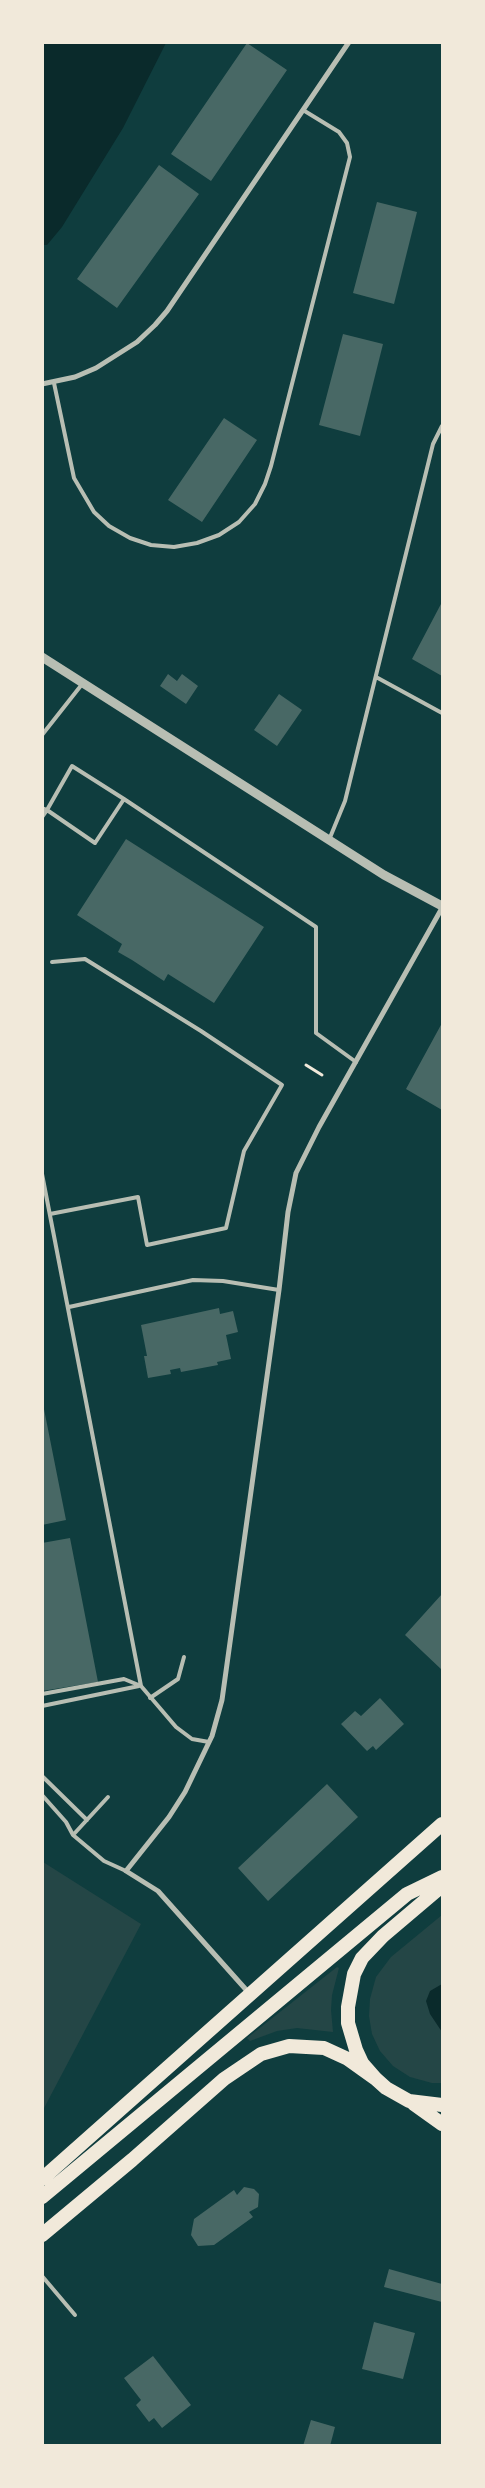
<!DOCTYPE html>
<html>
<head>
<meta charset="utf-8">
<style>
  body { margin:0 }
  #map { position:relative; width:485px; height:2488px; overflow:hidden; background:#0f3d3e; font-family:"Work Sans",sans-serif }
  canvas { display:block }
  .frame { position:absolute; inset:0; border:44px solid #f1e9da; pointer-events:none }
</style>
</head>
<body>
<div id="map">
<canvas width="485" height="2488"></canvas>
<div class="frame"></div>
</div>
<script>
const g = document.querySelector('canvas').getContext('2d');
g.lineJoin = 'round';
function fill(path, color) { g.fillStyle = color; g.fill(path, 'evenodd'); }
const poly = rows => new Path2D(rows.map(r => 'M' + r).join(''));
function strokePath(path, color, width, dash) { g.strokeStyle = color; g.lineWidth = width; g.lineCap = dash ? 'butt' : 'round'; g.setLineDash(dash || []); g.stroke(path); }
const green = poly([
  [43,1862,141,1924,43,2110],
  [442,1915,442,2083,432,2083,410,2077,393,2066,380,2051,372,2034,369,2016,370,1999,376,1977,391,1957],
  [337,1967,339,1968,332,1995,331,2010,333,2032,297,2028,277,2031,250,2041,247,2038]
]);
const water = poly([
  [43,42,166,43,123,128,62,227,47,245,43,245],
  [442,1984,442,2032,430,2014,426,2001,430,1991]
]);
const building = poly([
  [247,43,287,70,211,181,171,154],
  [159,165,199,194,117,308,77,279],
  [377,202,417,212,394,304,353,293],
  [343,334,383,344,360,436,319,425],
  [224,418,257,440,202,522,168,500],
  [442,602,442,676,412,659],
  [168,674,177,681,182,674,198,686,186,704,160,686],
  [279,694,302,710,277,746,254,730],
  [126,839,264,927,214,1003,168,974,164,981,132,960,118,952,122,944,77,915],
  [442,1023,442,1110,406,1089],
  [219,1308,220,1314,233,1311,238,1332,226,1335,231,1359,217,1362,218,1365,181,1372,180,1368,170,1370,171,1374,148,1378,144,1356,147,1356,141,1325],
  [42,1399,66,1520,42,1525],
  [70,1538,98,1682,42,1691,42,1543],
  [442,1594,442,1670,405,1635],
  [380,1698,404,1724,376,1750,373,1746,367,1751,341,1724,355,1711,361,1716],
  [327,1784,358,1817,268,1901,238,1868],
  [244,2187,254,2189,259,2194,258,2207,249,2212,253,2217,214,2245,198,2246,191,2235,194,2219,234,2190,237,2195],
  [389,2269,442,2284,442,2302,384,2287],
  [374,2322,415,2333,403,2379,362,2369],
  [153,2356,191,2405,162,2428,154,2418,149,2422,136,2405,141,2400,124,2378],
  [311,2420,335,2427,330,2446,303,2446]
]);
const path = poly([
  [306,1065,322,1075]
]);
const service = poly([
  [54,383,74,478,94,512,109,526,130,538,151,545,174,547,197,543,219,535,239,522,255,504,265,484,271,466,350,157,347,143,339,132,303,110],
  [376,677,442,713],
  [42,735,83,683],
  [124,799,316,927,316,1033,356,1062],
  [42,808,47,810,95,843,124,799,72,766,47,810,42,817],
  [329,840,345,801,433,444,442,426],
  [42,1174,141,1686,176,1727,192,1739,209,1742],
  [50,1214,138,1197,147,1245,226,1228,244,1151,282,1085,201,1031,85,959,52,962],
  [69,1307,193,1280,223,1281,279,1290],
  [42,1694,124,1679,141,1686],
  [150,1698,178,1679,184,1657],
  [42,1706,139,1686],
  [42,1776,87,1820],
  [42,1795,66,1822,73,1835,104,1861,126,1871],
  [73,1835,108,1797],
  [42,2276,75,2315]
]);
const minor = poly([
  [42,384,75,377,96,368,137,342,155,325,167,311,349,42],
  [249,1993,158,1891,126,1871,169,1817,185,1792,212,1736,222,1700,279,1290,288,1212,296,1173,319,1127,442,908]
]);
const tertiary = poly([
  [42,657,384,875,442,906]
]);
const trunk = poly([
  [442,1886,383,1936,362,1958,354,1974,348,2007,348,2023,356,2050,362,2063,376,2079,386,2088,409,2101,442,2105],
  [414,2104,442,2124],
  [42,2179,442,1824],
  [42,2197,407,1894,442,1877],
  [42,2235,132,2160,224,2079,261,2054,289,2046,324,2048,348,2059,376,2079]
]);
fill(green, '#244646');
fill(water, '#0a2a2b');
fill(building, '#486865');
strokePath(path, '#f1e9da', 3);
strokePath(service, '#b8beb3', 4);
strokePath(minor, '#b8beb3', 5);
strokePath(tertiary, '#b8beb3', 9);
strokePath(trunk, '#f1e9da', 14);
</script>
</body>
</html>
